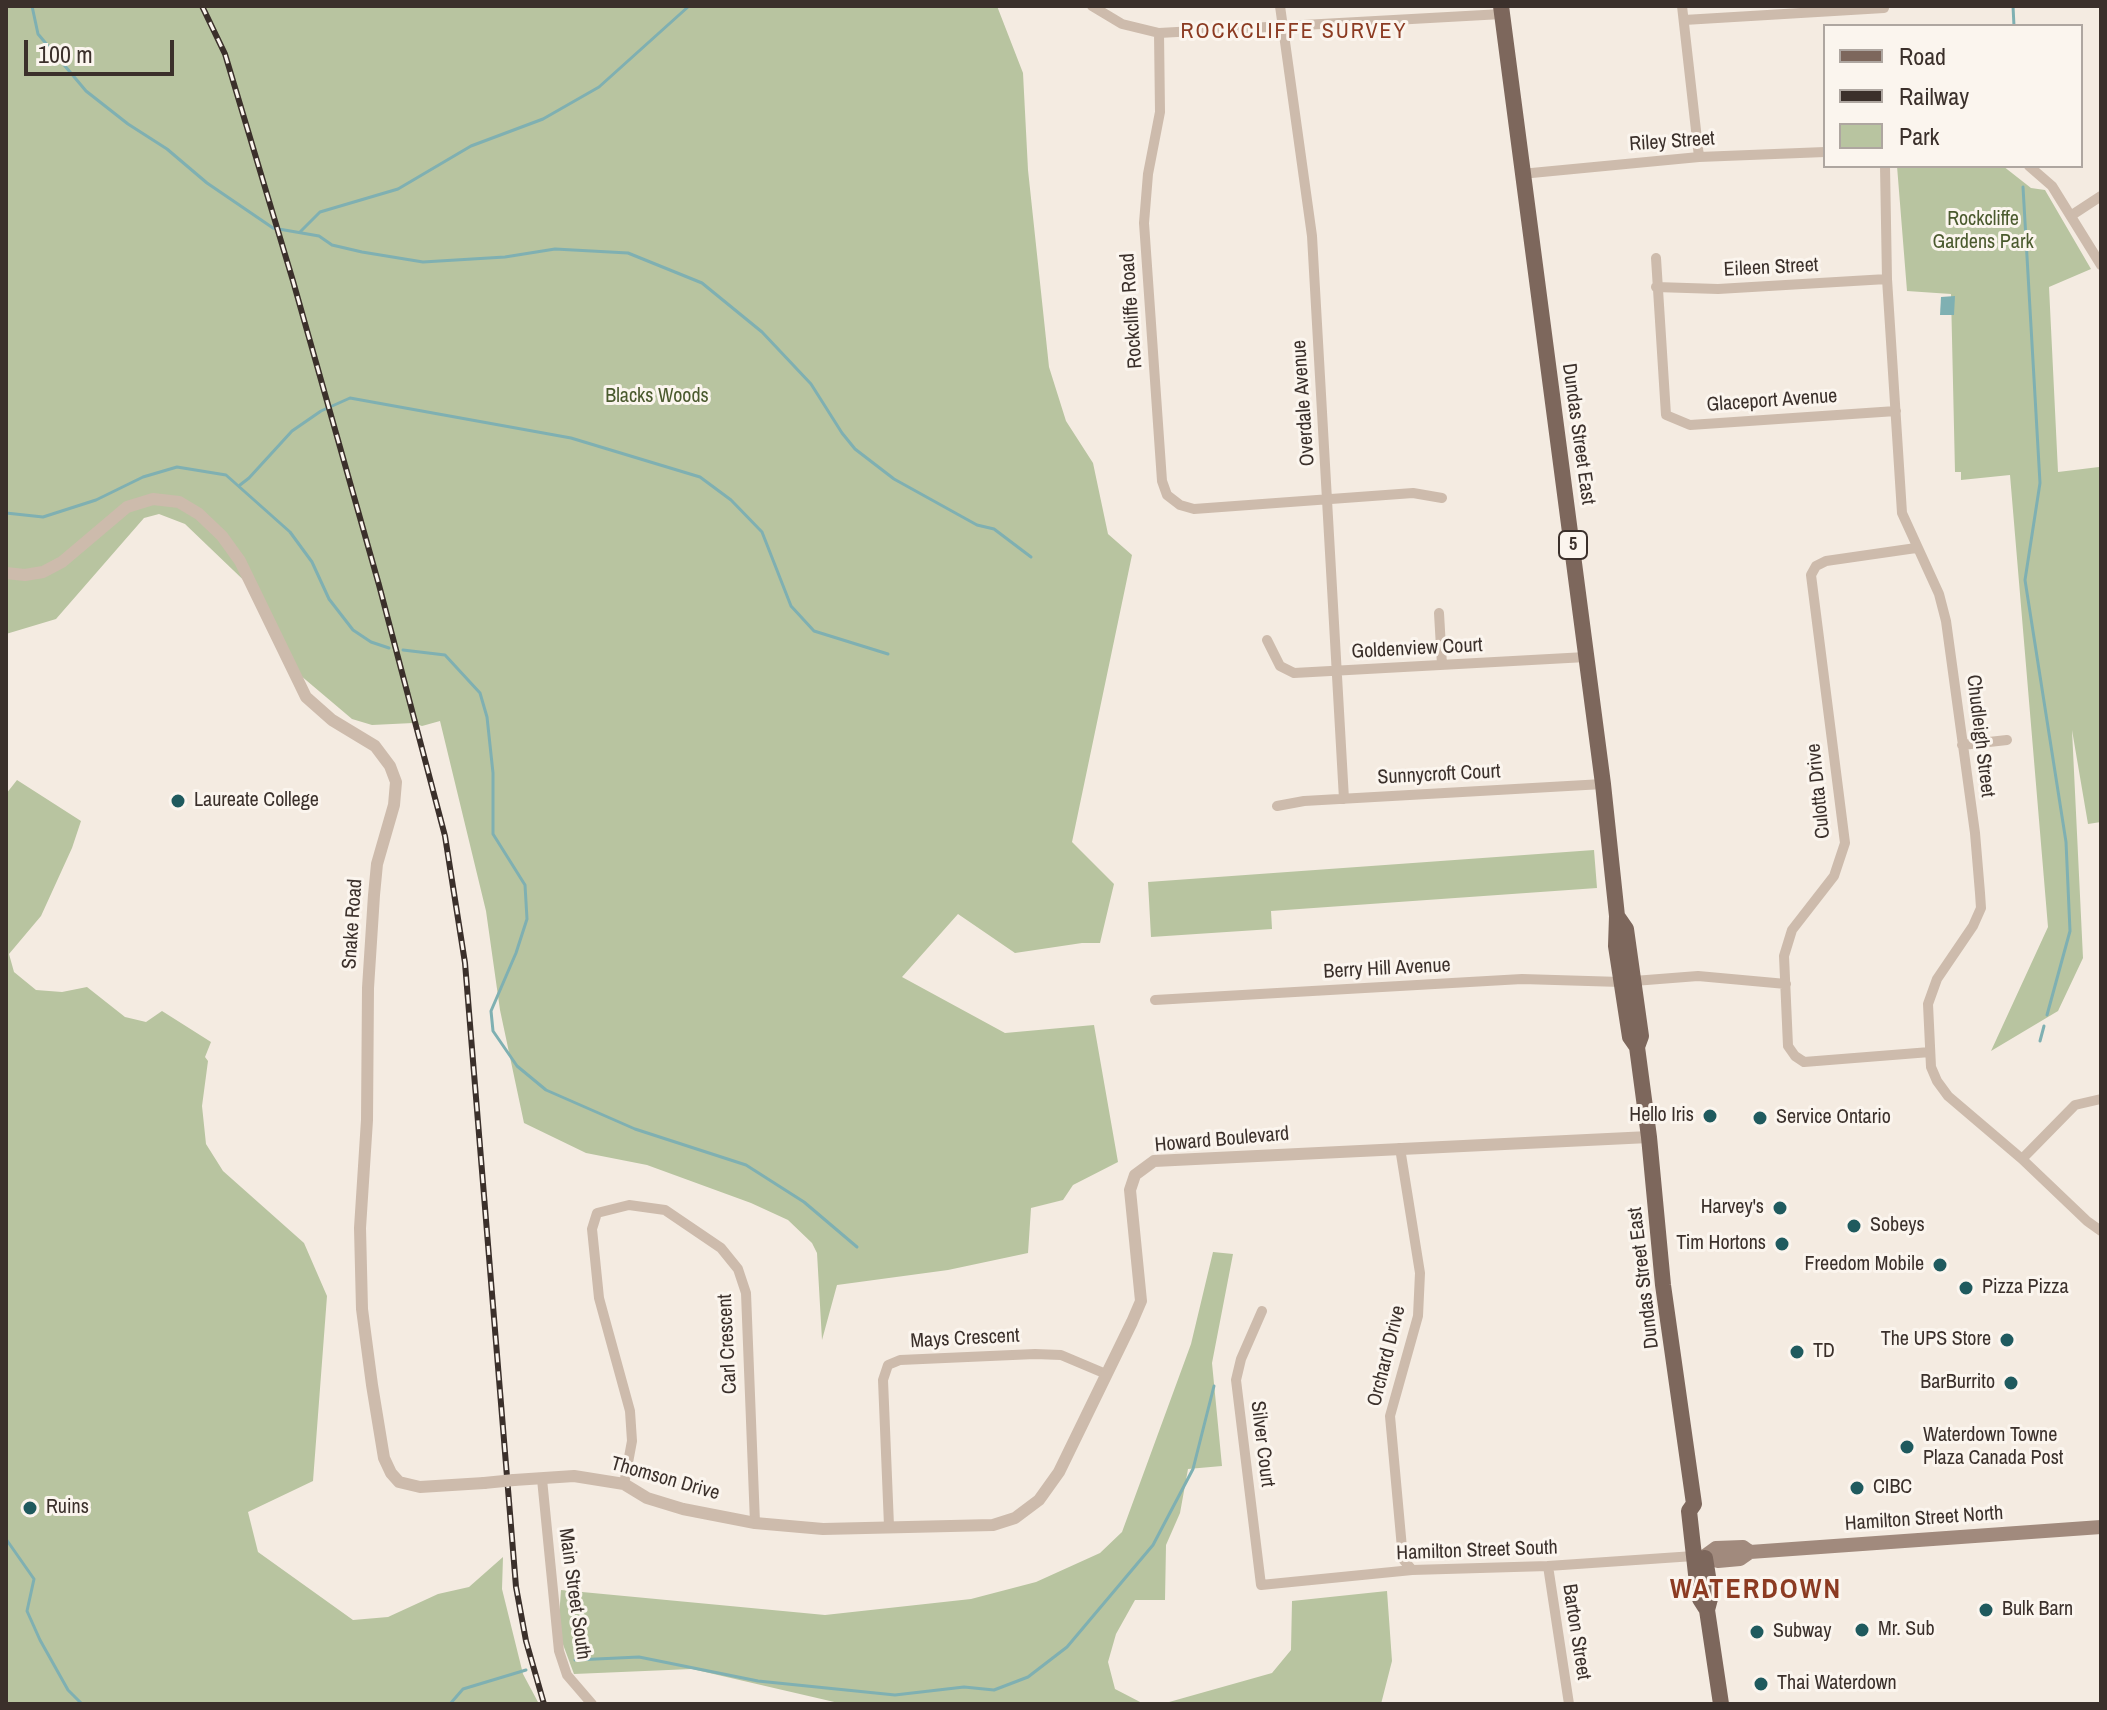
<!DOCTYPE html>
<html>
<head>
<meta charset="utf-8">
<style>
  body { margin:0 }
  #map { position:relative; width:2107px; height:1710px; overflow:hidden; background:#f4ebe1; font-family:"Archivo Narrow",sans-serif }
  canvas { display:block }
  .frame { position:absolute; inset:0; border:8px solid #3b302b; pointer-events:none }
  .legend { position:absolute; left:1823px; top:24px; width:260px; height:144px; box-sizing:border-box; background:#fbf5ee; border:2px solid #aea6a0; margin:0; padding:10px 14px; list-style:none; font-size:24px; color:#3b302b }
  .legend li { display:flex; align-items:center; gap:16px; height:40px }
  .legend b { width:40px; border:2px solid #aea6a0 }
  .scale { position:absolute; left:24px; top:40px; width:150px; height:36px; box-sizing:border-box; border:4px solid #3b302b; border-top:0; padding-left:10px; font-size:24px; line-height:28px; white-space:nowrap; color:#3b302b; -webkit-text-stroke:6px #fbf5ee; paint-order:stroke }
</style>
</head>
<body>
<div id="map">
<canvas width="2107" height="1710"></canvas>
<div class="frame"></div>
<ul class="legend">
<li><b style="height:10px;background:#7d675c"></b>Road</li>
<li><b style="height:10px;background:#3b302b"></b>Railway</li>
<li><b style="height:22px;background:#b8c4a0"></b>Park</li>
</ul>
<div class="scale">100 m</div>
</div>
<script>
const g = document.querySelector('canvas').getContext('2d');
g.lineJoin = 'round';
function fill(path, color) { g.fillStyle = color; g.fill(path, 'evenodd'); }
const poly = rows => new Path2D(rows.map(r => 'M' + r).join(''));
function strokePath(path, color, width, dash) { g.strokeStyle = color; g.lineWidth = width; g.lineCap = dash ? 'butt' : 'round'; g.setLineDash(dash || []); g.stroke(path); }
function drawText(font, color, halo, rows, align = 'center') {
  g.font = font + ' "Archivo Narrow",sans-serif'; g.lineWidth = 6; g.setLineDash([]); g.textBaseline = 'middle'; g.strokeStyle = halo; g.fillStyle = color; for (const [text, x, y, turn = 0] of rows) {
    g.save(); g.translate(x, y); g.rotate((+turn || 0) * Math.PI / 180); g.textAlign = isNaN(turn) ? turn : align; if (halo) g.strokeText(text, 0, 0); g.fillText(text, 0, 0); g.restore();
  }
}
const green = poly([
  [6,6,997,6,1023,73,1028,170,1049,367,1066,421,1093,463,1108,534,1132,555,1072,842,1114,884,1100,943,1082,943,1015,953,958,914,902,977,1005,1033,1094,1025,1118,1162,1073,1185,1063,1200,1031,1208,1028,1253,948,1270,837,1285,822,1340,817,1253,812,1243,788,1220,751,1203,647,1165,586,1153,524,1123,500,1010,486,911,440,721,422,726,413,723,372,725,352,719,300,675,257,593,185,524,159,514,144,518,56,619,6,634],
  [1897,166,2003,166,2031,188,2045,190,2091,269,2049,287,2058,472,2099,467,2101,822,2088,824,2072,730,2083,958,2058,1011,1991,1051,2048,927,2010,475,1961,480,1961,472,1955,472,1951,294,1907,291],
  [17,780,81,821,72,848,41,916,9,954,14,972,36,990,62,992,87,987,125,1017,146,1022,162,1011,211,1042,205,1057,208,1061,202,1106,206,1144,223,1171,304,1243,327,1296,313,1481,248,1512,258,1552,353,1620,388,1617,438,1594,469,1587,503,1557,502,1589,523,1674,539,1704,6,1704,6,794],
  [1594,850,1597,888,1271,911,1272,929,1151,937,1148,882],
  [1213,1252,1233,1254,1212,1363,1222,1466,1188,1469,1180,1513,1166,1545,1165,1600,1135,1600,1116,1634,1108,1662,1115,1689,1144,1704,843,1704,692,1669,574,1674,558,1631,561,1590,825,1615,971,1599,1036,1582,1100,1553,1122,1532,1191,1344],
  [1387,1591,1392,1661,1381,1704,1162,1704,1272,1673,1291,1650,1292,1601]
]);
const water = poly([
  [1955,296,1954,315,1940,315,1941,297]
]);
const stream = poly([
  [32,6,38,34,86,91,128,124,167,149,207,183,273,228,319,236,332,245,362,252,423,262,505,257,555,249,628,253,702,283,762,332,811,384,842,433,855,449,894,479,977,525,994,529,1031,557],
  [2013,6,2014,26],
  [2023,187,2040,483,2025,580,2066,842,2070,931,2047,1015],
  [300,232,320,212,398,189,471,146,543,119,599,87,689,6],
  [240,485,249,478,292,431,321,411,350,398,571,438,700,477,731,500,762,532,791,606,814,631,888,654],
  [6,513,43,517,96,500,143,477,177,467,226,475,290,532,312,562,329,599,353,630,371,642,389,648],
  [403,650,445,655,480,693,487,717,493,773,493,834,525,885,527,919,516,953,491,1011,493,1031,517,1066,546,1090,635,1129,746,1165,804,1202,857,1247],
  [2040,1041,2044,1026],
  [6,1539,34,1579,27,1611,40,1640,68,1690,82,1704],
  [575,1660,639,1657,758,1681,895,1695,964,1687,994,1690,1028,1677,1067,1647,1153,1545,1193,1469,1214,1386],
  [450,1704,463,1689,526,1670]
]);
const minor = poly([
  [1092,6,1122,24,1159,33,1502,14],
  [1280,6,1312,236,1344,799],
  [1682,6,1699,157],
  [1684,20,1884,8,1884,6],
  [1159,33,1160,112,1148,174,1144,223,1162,481,1167,495,1180,505,1194,509,1413,493,1442,498],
  [1885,166,1887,279,1902,513,1939,594,1946,621,1975,833,1980,893,1981,908,1973,926,1937,979,1928,1004,1931,1067,1937,1081,1948,1096,2022,1159,2087,1221,2101,1231],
  [2029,166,2052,186,2101,265],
  [1521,174,1699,157,1825,152],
  [2072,215,2101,196],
  [1656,258,1666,415,1690,425,1896,411],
  [1656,287,1718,289,1887,279],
  [1916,548,1826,561,1816,566,1811,575,1845,843,1834,876,1792,930,1784,956,1788,1046,1795,1056,1804,1062,1930,1052],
  [1439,613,1442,665],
  [1267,640,1280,666,1294,673,1586,657],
  [1962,745,2007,740],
  [1277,806,1304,801,1603,784],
  [1155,1000,1522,979,1621,982,1698,976,1786,984],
  [1400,1148,1420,1273,1418,1316,1390,1416,1403,1559,1412,1570],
  [2022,1159,2075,1105,2101,1099],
  [1262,1311,1241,1359,1236,1380,1261,1585,1412,1570,1548,1566,1694,1556],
  [542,1479,559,1651,567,1675,592,1704],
  [624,1484,632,1441,630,1411,599,1298,592,1229,597,1213,629,1205,665,1210,721,1248,738,1269,746,1293,755,1523],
  [889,1526,883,1380,888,1365,900,1360,1035,1354,1061,1355,1106,1374],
  [1548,1566,1569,1704]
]);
const tertiary = poly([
  [6,573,25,575,43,572,62,562,127,507,153,499,179,502,199,514,222,536,240,561,306,697,332,720,375,746,390,766,396,782,394,805,377,864,374,895,368,988,367,1120,360,1228,362,1309,372,1385,384,1458,391,1473,399,1482,420,1487,484,1483],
  [514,1480,574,1476,624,1484,647,1498,683,1509,755,1523,823,1529,993,1525,1015,1518,1039,1500,1059,1472,1132,1322,1141,1301,1130,1190,1135,1175,1154,1161,1649,1137]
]);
const secondary = poly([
  [1698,1556,1718,1561,1740,1559,1750,1552],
  [1705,1556,1716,1548,1743,1547,1750,1552,2101,1527]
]);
const primary = poly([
  [1501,6,1603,784,1617,916,1616,946,1630,1037,1637,1047,1649,1137,1663,1285,1694,1504,1689,1511,1696,1574,1700,1599,1707,1610],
  [1617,916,1626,929,1641,1036,1637,1047],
  [1705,1558,1711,1595,1707,1610,1721,1704]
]);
const rail = poly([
  [202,6,225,54,293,281,379,585,445,836,465,963,516,1587,526,1641,544,1704]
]);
const tertiaryBridge = poly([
  [484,1483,514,1480]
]);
const markers = [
  [178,801,8,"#1f5a5e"],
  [1710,1116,8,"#1f5a5e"],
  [1760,1118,8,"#1f5a5e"],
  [1780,1208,8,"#1f5a5e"],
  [1854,1226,8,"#1f5a5e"],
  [1782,1244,8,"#1f5a5e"],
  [1940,1265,8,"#1f5a5e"],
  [1966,1288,8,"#1f5a5e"],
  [2007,1340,8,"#1f5a5e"],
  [1797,1352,8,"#1f5a5e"],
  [2011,1383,8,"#1f5a5e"],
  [1907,1447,8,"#1f5a5e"],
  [1857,1488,8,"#1f5a5e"],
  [30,1508,8,"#1f5a5e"],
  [1986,1610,8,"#1f5a5e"],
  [1862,1630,8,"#1f5a5e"],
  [1757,1632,8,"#1f5a5e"],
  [1761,1684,8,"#1f5a5e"]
];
const shields = [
  [1573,545,28]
];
const shieldNames = [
  ["5",1573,545]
];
const streetNames = [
  ["Riley Street",1672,142,-4],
  ["Eileen Street",1771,268,-3],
  ["Rockcliffe Road",1132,311,-94],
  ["Glaceport Avenue",1772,401,-4],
  ["Overdale Avenue",1304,403,-94],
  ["Dundas Street East",1578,434,82],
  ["Goldenview Court",1417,649,-3],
  ["Chudleigh Street",1980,736,83],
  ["Sunnycroft Court",1439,775,-3],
  ["Culotta Drive",1819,791,-96],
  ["Snake Road",353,924,-86],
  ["Berry Hill Avenue",1387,969,-3],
  ["Howard Boulevard",1222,1140,-5],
  ["Dundas Street East",1644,1278,-97],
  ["Mays Crescent",965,1339,-3],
  ["Carl Crescent",728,1344,-93],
  ["Orchard Drive",1387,1356,-76],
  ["Silver Court",1262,1444,83],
  ["Thomson Drive",665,1479,16],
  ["Hamilton Street North",1924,1519,-4],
  ["Hamilton Street South",1477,1551,-2],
  ["Main Street South",574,1594,82],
  ["Barton Street",1576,1632,81]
];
const parkNames = [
  ["Rockcliffe",1983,220],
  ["Gardens Park",1983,243],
  ["Blacks Woods",657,397]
];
const poiNames = [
  ["Laureate College",194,801],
  ["Hello Iris",1694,1116,"right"],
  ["Service Ontario",1776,1118],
  ["Harvey's",1764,1208,"right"],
  ["Sobeys",1870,1226],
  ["Tim Hortons",1766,1244,"right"],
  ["Freedom Mobile",1924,1265,"right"],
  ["Pizza Pizza",1982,1288],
  ["The UPS Store",1991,1340,"right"],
  ["TD",1813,1352],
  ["BarBurrito",1995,1383,"right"],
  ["Waterdown Towne",1923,1436],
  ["Plaza Canada Post",1923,1459],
  ["CIBC",1873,1488],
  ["Ruins",46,1508],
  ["Bulk Barn",2002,1610],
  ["Mr. Sub",1878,1630],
  ["Subway",1773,1632],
  ["Thai Waterdown",1777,1684]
];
const neighbourhoodNames = [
  ["ROCKCLIFFE SURVEY",1294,32]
];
const districtNames = [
  ["WATERDOWN",1756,1590]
];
fill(green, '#b8c4a0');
fill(water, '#7fb0b2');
strokePath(stream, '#7fb0b2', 3);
strokePath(minor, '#cdbbac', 10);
strokePath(tertiary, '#cdbbac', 12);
strokePath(secondary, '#a18a7d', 14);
strokePath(primary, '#7d675c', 16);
strokePath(rail, '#3b302b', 6);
strokePath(rail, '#fbf5ee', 3, [9]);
strokePath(tertiaryBridge, '#cdbbac', 12);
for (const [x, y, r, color] of markers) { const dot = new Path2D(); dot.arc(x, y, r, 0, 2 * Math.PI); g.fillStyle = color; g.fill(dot); strokePath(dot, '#fbf5ee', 3); }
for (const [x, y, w] of shields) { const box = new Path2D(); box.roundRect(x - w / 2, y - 14, w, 28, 6); g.fillStyle = '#fbf5ee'; g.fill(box); strokePath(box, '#3b302b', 2); }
drawText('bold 18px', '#3b302b', null, shieldNames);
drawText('20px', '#3b302b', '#fbf5ee', streetNames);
drawText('20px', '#4a5a2e', '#fbf5ee', parkNames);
drawText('20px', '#3b302b', '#fbf5ee', poiNames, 'left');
g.letterSpacing = '2px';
drawText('22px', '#8c3b22', '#fbf5ee', neighbourhoodNames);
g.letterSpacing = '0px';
g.letterSpacing = '2px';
drawText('bold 28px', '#8c3b22', '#fbf5ee', districtNames);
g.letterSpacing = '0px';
</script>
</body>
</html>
